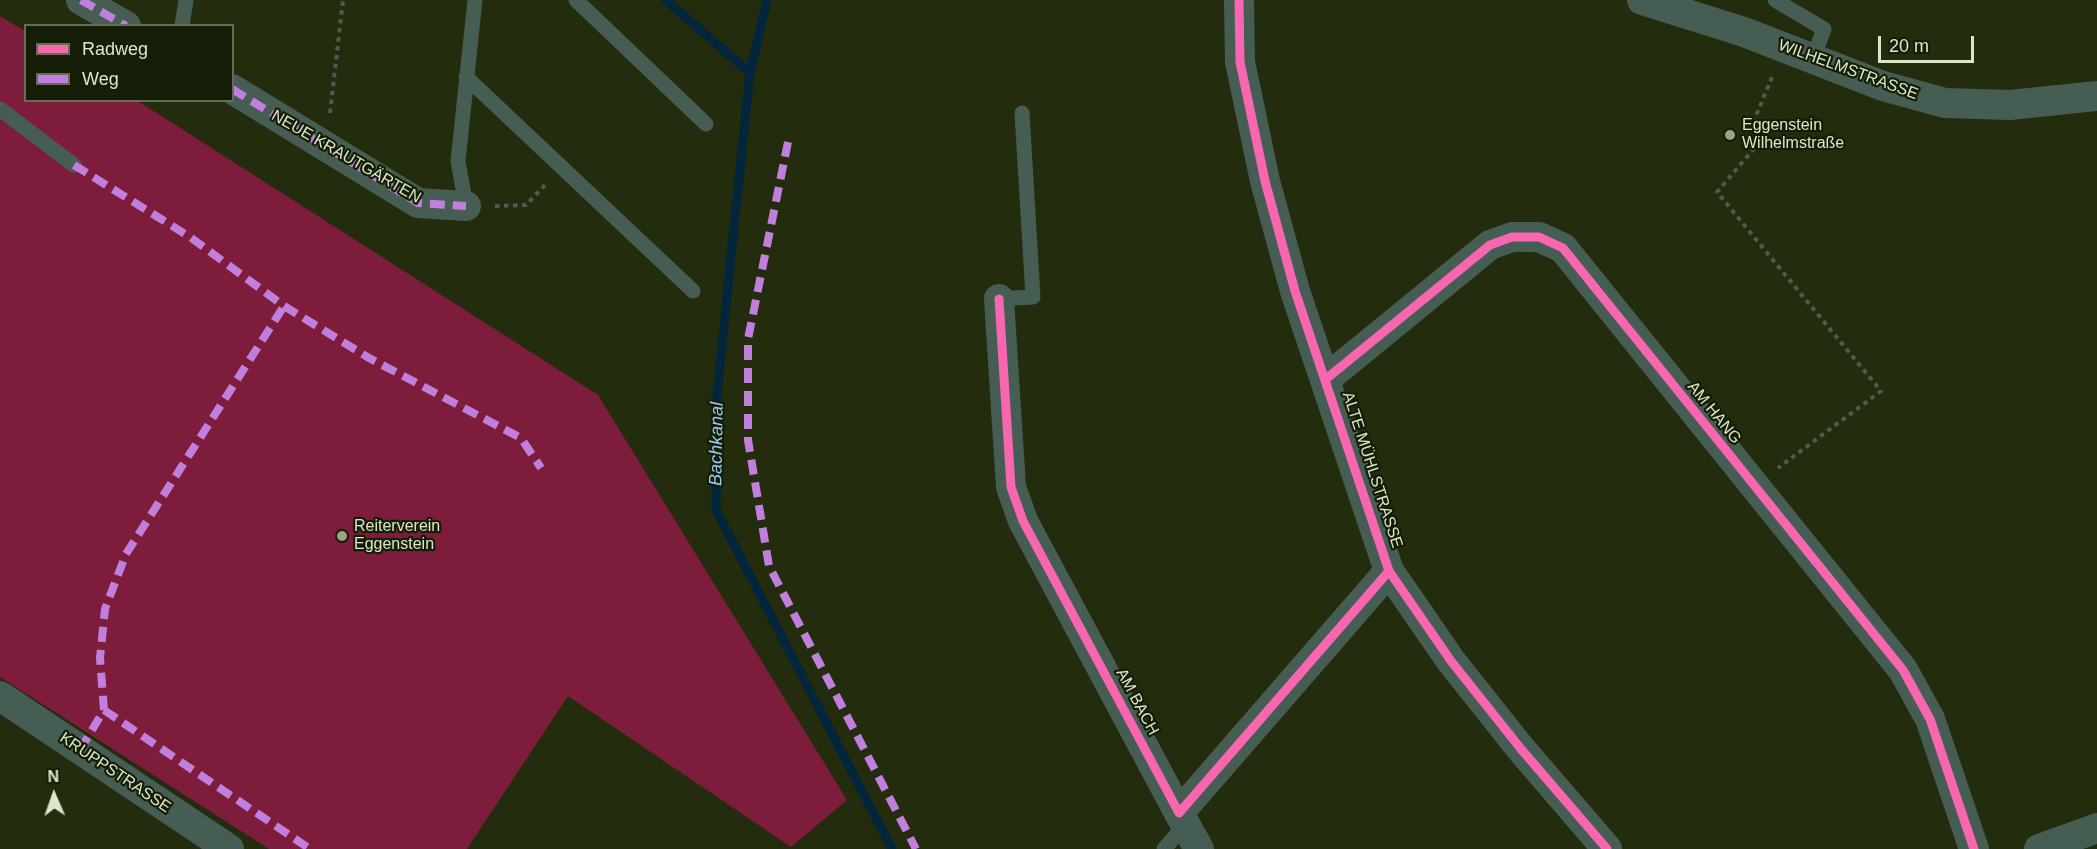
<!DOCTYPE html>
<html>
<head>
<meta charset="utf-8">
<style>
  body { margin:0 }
  #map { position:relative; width:2097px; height:849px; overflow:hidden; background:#232c0d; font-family:Arial,sans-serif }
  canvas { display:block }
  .legend { position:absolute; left:24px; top:24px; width:210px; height:78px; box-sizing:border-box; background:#161d07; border:2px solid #646d55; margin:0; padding:8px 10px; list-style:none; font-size:18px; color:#dae6c9 }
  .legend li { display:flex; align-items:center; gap:12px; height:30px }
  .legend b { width:30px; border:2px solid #646d55 }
  .north { position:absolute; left:24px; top:765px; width:60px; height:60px; -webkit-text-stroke:4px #161d07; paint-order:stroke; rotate:358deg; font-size:16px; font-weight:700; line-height:24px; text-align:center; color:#dae6c9 }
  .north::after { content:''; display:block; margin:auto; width:21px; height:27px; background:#dae6c9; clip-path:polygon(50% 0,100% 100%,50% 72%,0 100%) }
  .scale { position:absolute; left:1878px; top:36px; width:96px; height:27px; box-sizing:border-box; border:3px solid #dae6c9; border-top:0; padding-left:8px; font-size:18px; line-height:21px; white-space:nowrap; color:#dae6c9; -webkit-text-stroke:4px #161d07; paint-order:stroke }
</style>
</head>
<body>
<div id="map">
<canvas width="2097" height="849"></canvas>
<ul class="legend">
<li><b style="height:8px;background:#f766af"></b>Radweg</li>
<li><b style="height:8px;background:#c07fdc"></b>Weg</li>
</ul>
<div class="north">N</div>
<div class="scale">20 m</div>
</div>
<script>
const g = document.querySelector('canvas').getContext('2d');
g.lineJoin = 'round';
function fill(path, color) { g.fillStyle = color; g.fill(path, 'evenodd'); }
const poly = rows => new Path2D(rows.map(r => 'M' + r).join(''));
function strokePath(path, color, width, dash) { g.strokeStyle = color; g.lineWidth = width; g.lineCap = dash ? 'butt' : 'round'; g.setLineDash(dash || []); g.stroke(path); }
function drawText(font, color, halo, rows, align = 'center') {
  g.font = font + ' Arial,sans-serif'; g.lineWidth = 4.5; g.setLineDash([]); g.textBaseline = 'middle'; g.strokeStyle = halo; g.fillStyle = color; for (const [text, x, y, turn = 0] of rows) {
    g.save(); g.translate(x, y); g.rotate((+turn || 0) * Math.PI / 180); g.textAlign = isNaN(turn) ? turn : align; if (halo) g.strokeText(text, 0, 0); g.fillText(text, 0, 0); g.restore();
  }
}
const green = poly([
  [0,16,25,31,26,100,138,101,598,395,847,800,791,847,568,696,467,849,269,849,0,677]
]);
const stream = poly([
  [666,0,750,73],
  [767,0,750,73,735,217,717,395,716,510,892,849]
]);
const path = poly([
  [1772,77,1753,123,1769,131,1717,192,1881,391,1778,468],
  [330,113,343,0],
  [495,206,526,205,547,183]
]);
const lane = poly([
  [576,0,706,124],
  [1775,0,1824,29,1813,58],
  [182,26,186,0],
  [466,77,693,291],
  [0,109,74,165],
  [466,206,458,161,475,0],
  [999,299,1033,297,1022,113],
  [1164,849,1186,824]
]);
const street = poly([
  [81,0,126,26],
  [1239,0,1240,62,1265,181,1295,291,1389,571,1451,661,1521,749,1607,849],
  [1642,0,1744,32,1883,86,1945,103,2010,105,2097,96],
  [232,89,418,203,466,206],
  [999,299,1011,487,1023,521,1179,813,1389,571],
  [1326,379,1490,245,1512,237,1539,237,1563,248,1903,670,1930,719,1974,849],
  [0,696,229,849],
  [1179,813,1199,849],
  [2039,849,2097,828]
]);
const quiet = poly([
  [81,0,126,26],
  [232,89,418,203,466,206],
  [788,142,748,339,748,440,769,566,916,849],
  [74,165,190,237,284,306,369,358,521,438,541,468],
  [104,710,310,849],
  [80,750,104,710,100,658,105,609,126,554,284,306]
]);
const cycleway = poly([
  [1239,0,1240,62,1265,181,1295,291,1389,571,1451,661,1521,749,1607,849],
  [999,299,1011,487,1023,521,1179,813,1389,571],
  [1326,379,1490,245,1512,237,1539,237,1563,248,1903,670,1930,719,1974,849]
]);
const markers = [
  [1730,135,6,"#9aa587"],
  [342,536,6,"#9aa587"]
];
const streetNames = [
  ["WILHELMSTRASSE",1848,70,20],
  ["NEUE KRAUTGÄRTEN",346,157,30],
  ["AM HANG",1714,413,51],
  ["ALTE MÜHLSTRASSE",1372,470,72],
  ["AM BACH",1137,702,62],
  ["KRUPPSTRASSE",115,773,34]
];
const poiNames = [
  ["Eggenstein",1742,126],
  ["Wilhelmstraße",1742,144],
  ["Reiterverein",354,527],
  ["Eggenstein",354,545]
];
const waterNames = [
  ["Bachkanal",717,444,-89]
];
fill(green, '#7e1c3b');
strokePath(stream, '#03263c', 9);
strokePath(path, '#4c5c51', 4, [4.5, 4.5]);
strokePath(lane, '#465d54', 15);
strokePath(street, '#465d54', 30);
strokePath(quiet, '#c07fdc', 8, [15, 8]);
strokePath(cycleway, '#f766af', 9);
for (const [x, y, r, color] of markers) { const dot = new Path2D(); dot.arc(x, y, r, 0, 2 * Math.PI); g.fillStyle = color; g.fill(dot); strokePath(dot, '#161d07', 2); }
drawText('16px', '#dae6c9', '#161d07', streetNames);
drawText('16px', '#dae6c9', '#161d07', poiNames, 'left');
drawText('italic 18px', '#9acaf4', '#161d07', waterNames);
</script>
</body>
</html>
